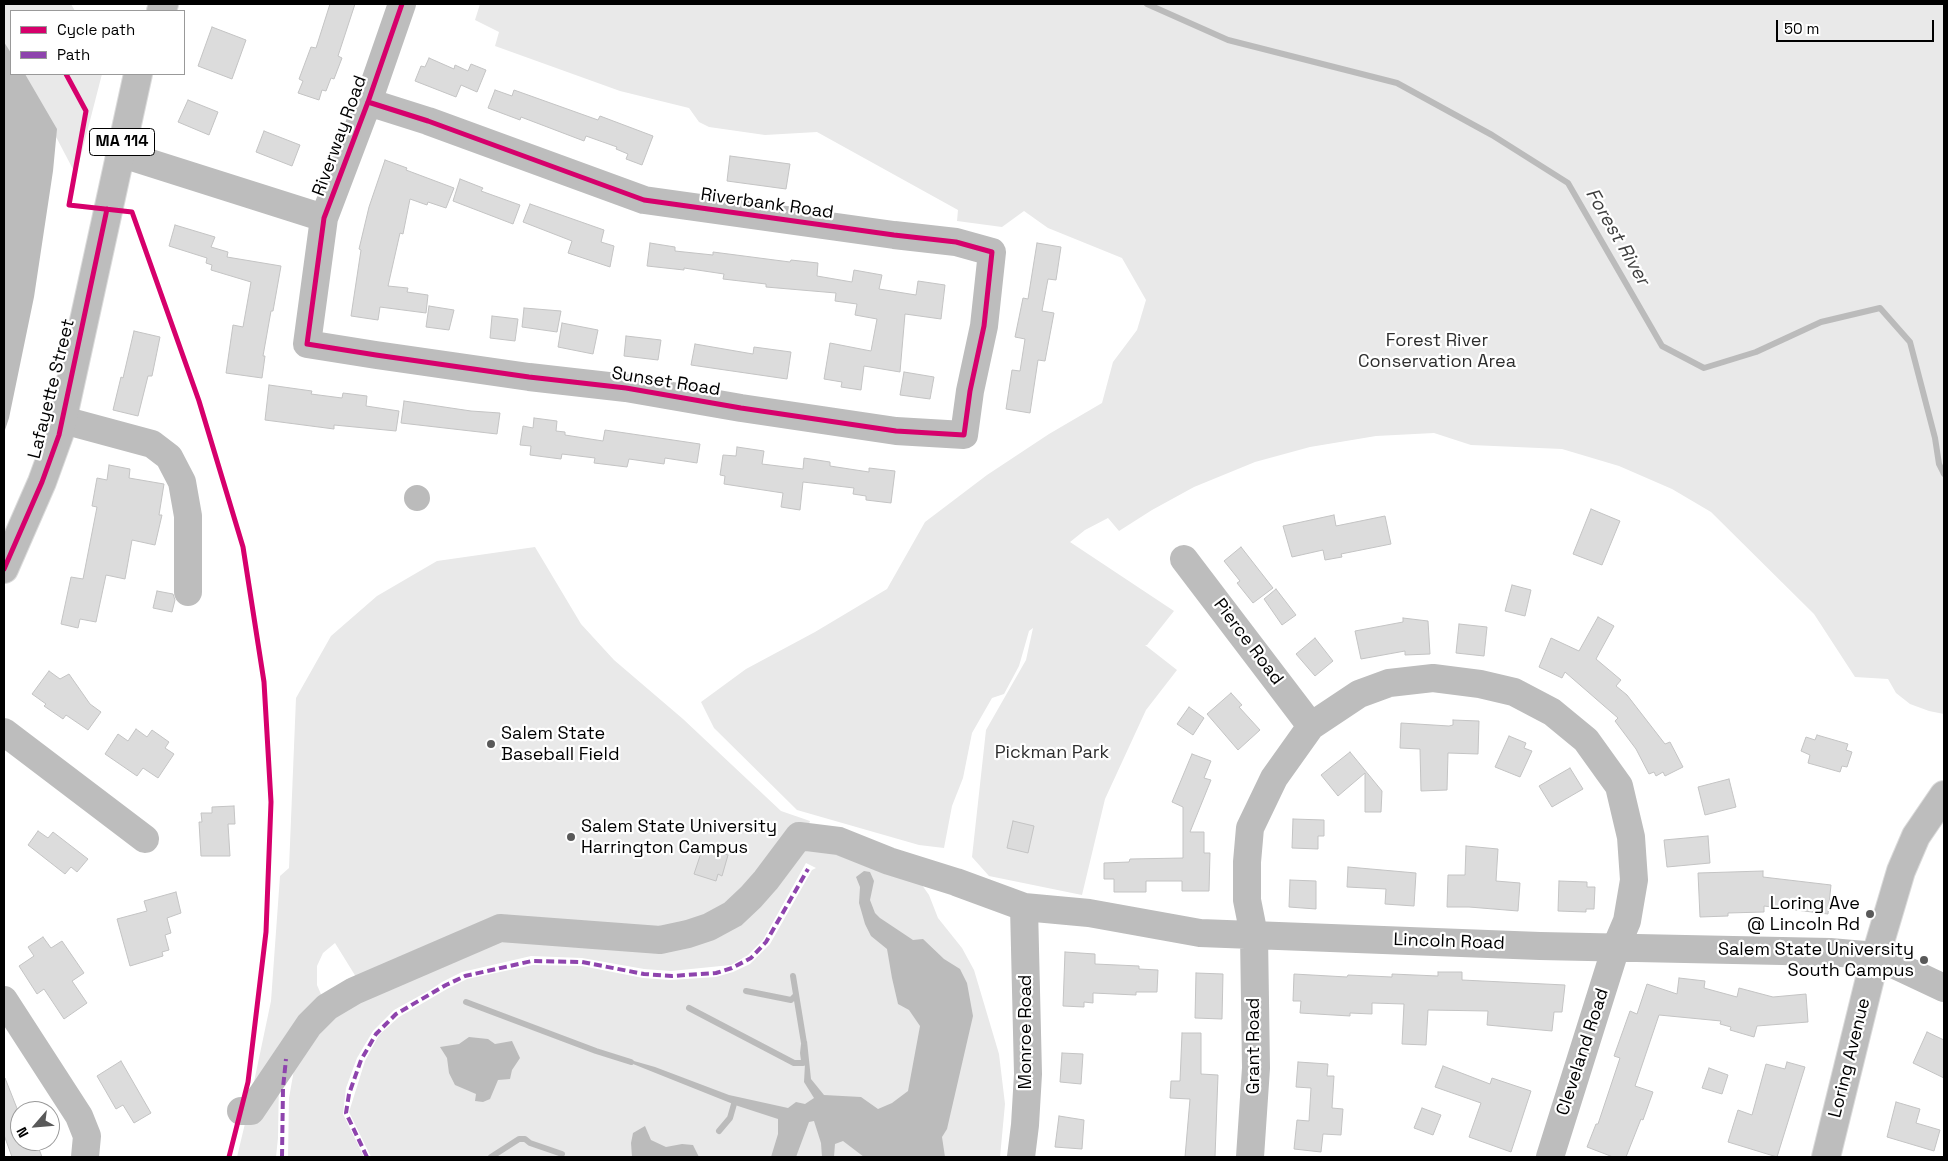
<!DOCTYPE html>
<html>
<head>
<meta charset="utf-8">
<style>
  body { margin:0 }
  #map { position:relative; width:1948px; height:1161px; overflow:hidden; background:#fff; font-family:"Space Grotesk",sans-serif }
  canvas { display:block }
  .frame { position:absolute; inset:0; border:5px solid #000; pointer-events:none }
  .legend { position:absolute; left:10px; top:10px; width:175px; height:65px; box-sizing:border-box; background:#fff; border:1px solid #999; margin:0; padding:6px 9px; list-style:none; font-size:15px; color:#000 }
  .legend li { display:flex; align-items:center; gap:10px; height:25px }
  .legend b { width:25px; border:1px solid #999 }
  .north { position:absolute; left:10px; top:1101px; width:50px; height:50px; box-sizing:border-box; background:#fff; border:1px solid #999; border-radius:50%; rotate:243deg; font-size:14px; font-weight:700; line-height:20px; text-align:center; color:#000 }
  .north::after { content:''; display:block; margin:auto; width:18px; height:22px; background:#595959; clip-path:polygon(50% 0,100% 100%,50% 72%,0 100%) }
  .scale { position:absolute; left:1776px; top:20px; width:158px; height:22px; box-sizing:border-box; border:2px solid #000; border-top:0; padding-left:6px; font-size:15px; line-height:18px; white-space:nowrap; color:#000; -webkit-text-stroke:4px #fff; paint-order:stroke }
</style>
</head>
<body>
<div id="map">
<canvas width="1948" height="1161"></canvas>
<div class="frame"></div>
<ul class="legend">
<li><b style="height:6px;background:#d6006c"></b>Cycle path</li>
<li><b style="height:6px;background:#8e44ad"></b>Path</li>
</ul>
<div class="north">N</div>
<div class="scale">50 m</div>
</div>
<script>
const g = document.querySelector('canvas').getContext('2d');
g.lineJoin = 'round';
function fill(path, color) { g.fillStyle = color; g.fill(path, 'evenodd'); }
const poly = rows => new Path2D(rows.map(r => 'M' + r).join(''));
function strokePath(path, color, width, dash) { g.strokeStyle = color; g.lineWidth = width; g.lineCap = dash ? 'butt' : 'round'; g.setLineDash(dash || []); g.stroke(path); }
function drawText(font, color, halo, rows, align = 'center') {
  g.font = font + ' "Space Grotesk",sans-serif'; g.lineWidth = 4.5; g.setLineDash([]); g.textBaseline = 'middle'; g.strokeStyle = halo; g.fillStyle = color; for (const [text, x, y, turn = 0] of rows) {
    g.save(); g.translate(x, y); g.rotate((+turn || 0) * Math.PI / 180); g.textAlign = isNaN(turn) ? turn : align; if (halo) g.strokeText(text, 0, 0); g.fillText(text, 0, 0); g.restore();
  }
}
const green = poly([
  [4,4,71,4,75,11,11,11,11,55,4,43],
  [480,4,1944,4,1944,714,1929,711,1910,704,1896,693,1888,679,1855,677,1814,614,1711,512,1672,489,1619,466,1562,449,1471,445,1434,433,1376,436,1310,447,1255,462,1194,487,1152,510,1119,531,1108,518,1085,530,1070,542,1174,611,1147,645,1145,645,1177,670,1146,710,1105,799,1082,895,989,876,972,857,986,730,1026,660,1033,628,1029,631,1019,666,1004,694,992,698,972,733,963,778,952,806,944,848,919,845,797,810,714,728,701,702,746,669,815,632,887,589,925,522,987,475,1049,434,1102,403,1113,362,1137,330,1146,300,1122,258,1048,228,1024,211,1002,227,957,221,958,210,817,132,765,135,709,127,699,122,689,108,620,91,495,46,499,32,475,20],
  [22,74,102,74,76,175,32,91],
  [535,547,581,624,614,660,683,719,781,811,810,821,808,827,747,896,665,932,501,924,361,985,335,943,323,953,317,966,317,985,323,999,250,1101,271,1001,280,876,289,868,296,698,331,636,377,596,437,561],
  [801,841,922,885,929,895,938,918,962,948,974,970,999,1054,1005,1104,1000,1157,371,1157,349,1112,365,1061,379,1035,399,1017,447,989,467,979,533,965,582,966,643,978,670,980,716,977,733,972,750,964,770,944,812,870,816,868,806,863,763,940,748,955,731,965,671,971,644,969,582,958,531,956,462,972,442,982,430,990,394,1010,373,1031,357,1058,346,1088,343,1114,364,1157,288,1157,289,1098,295,1064,327,1025,349,1005,499,934,691,944],
  [279,1081,278,1138,276,1157,237,1157,247,1115]
]);
const water = poly([
  [4,42,11,53,11,74,25,74,57,129,53,171,34,297,9,418,4,433],
  '404 498a13 13 0 1 1 26 0a13 13 0 1 1-26 0Z',
  [864,871,870,872,874,881,870,900,875,913,880,918,913,940,923,939,944,959,960,969,967,983,973,1016,947,1129,942,1137,945,1157,864,1157,843,1141,835,1144,834,1157,822,1157,821,1143,814,1121,809,1122,796,1157,771,1157,778,1134,778,1119,738,1106,628,1062,634,1061,655,1067,729,1095,788,1108,796,1102,805,1104,814,1098,804,1082,805,1064,801,1061,800,1053,801,1044,807,1041,811,1079,824,1095,861,1097,878,1109,892,1103,908,1091,920,1026,909,1010,898,1004,892,978,887,949,871,936,865,924,859,903,860,887,856,877],
  [469,1037,488,1039,495,1044,512,1041,520,1058,512,1070,510,1079,498,1080,490,1099,483,1102,475,1101,476,1094,455,1085,449,1073,447,1058,440,1047,459,1044],
  [645,1126,651,1140,666,1147,682,1144,693,1145,699,1157,632,1157,631,1143,633,1133]
]);
const stream = poly([
  [1147,4,1228,40,1397,83,1492,135,1568,183,1662,346,1704,368,1756,352,1821,322,1880,308,1910,342,1935,438,1939,464,1944,474],
  [793,976,804,1043],
  [746,991,791,1000,795,996],
  [466,1002,596,1051,631,1062],
  [689,1008,794,1063,803,1063],
  [719,1131,730,1118,734,1104],
  [491,1157,519,1139,525,1139,530,1143,562,1154]
]);
const building = poly([
  [330,4,355,4,338,56,342,58,334,79,331,78,326,91,322,90,319,100,298,93,303,81,299,79,311,47,316,48,330,4],
  [212,27,246,40,232,79,198,66,212,27],
  [429,58,454,69,455,65,468,71,471,64,486,70,477,92,461,85,456,97,415,81,421,66,425,67,429,58],
  [495,90,512,96,514,90,598,120,600,116,653,136,642,165,626,159,628,154,616,149,617,147,586,136,584,141,521,117,520,120,488,108,495,90],
  [188,100,218,112,209,135,178,122,188,100],
  [264,131,300,145,292,166,256,152,264,131],
  [730,156,790,164,786,189,727,181,730,156],
  [385,160,407,168,406,170,454,188,446,208,428,202,427,205,410,199,403,234,400,233,388,286,408,288,407,292,428,295,426,313,380,307,378,320,351,316,361,250,359,249,369,207,385,160],
  [460,179,483,188,481,191,520,205,513,224,453,201,460,179],
  [530,204,604,230,601,242,614,246,610,267,568,253,572,241,523,222,530,204],
  [175,225,215,237,211,247,228,252,227,257,281,266,273,311,271,311,263,356,265,356,262,378,226,373,233,325,243,327,251,282,211,270,212,265,206,263,207,258,169,246,175,225],
  [650,243,675,247,675,251,713,255,713,252,790,262,791,260,818,263,817,276,852,282,854,270,882,275,879,289,916,295,918,281,945,285,941,319,905,314,900,372,864,366,861,390,841,387,842,382,824,379,830,343,871,351,877,319,855,315,857,304,835,301,836,293,766,287,766,284,723,279,724,274,684,268,684,270,647,266,650,243],
  [1037,243,1061,247,1056,280,1048,279,1042,311,1054,313,1045,361,1038,360,1030,413,1006,409,1012,370,1020,371,1025,339,1015,337,1023,298,1028,299,1037,243],
  [429,306,454,310,449,330,426,327,429,306],
  [524,308,561,311,557,332,522,327,524,308],
  [492,316,518,319,515,341,490,338,492,316],
  [562,323,598,330,593,354,558,347,562,323],
  [134,331,160,337,152,376,148,376,138,416,113,410,121,377,123,378,134,331],
  [626,336,661,340,658,360,624,356,626,336],
  [695,344,753,354,754,347,791,352,787,379,691,365,695,344],
  [904,372,934,377,930,399,900,395,904,372],
  [269,385,312,391,311,394,342,398,343,393,367,396,366,406,399,411,396,431,334,425,334,429,265,420,269,385],
  [404,401,471,411,500,413,497,434,401,423,404,401],
  [534,418,557,421,556,431,565,432,565,435,603,441,605,430,700,444,697,463,665,458,664,464,629,459,627,467,594,463,595,458,562,454,561,459,530,455,531,446,520,445,523,426,533,428,534,418],
  [737,447,764,451,762,464,803,469,804,458,830,462,830,466,869,472,869,468,895,471,891,503,866,500,866,496,853,494,854,488,803,482,800,510,781,507,783,493,724,484,725,476,720,475,723,455,736,456,737,447],
  [109,465,130,469,129,478,164,484,159,515,162,515,155,545,132,540,125,579,106,575,96,622,80,619,78,628,61,624,71,577,83,579,97,507,92,506,97,478,107,480,109,465],
  [1591,509,1620,521,1602,565,1573,554,1591,509],
  [1334,515,1336,526,1385,516,1391,544,1341,554,1342,557,1325,560,1323,550,1292,557,1283,526,1334,515],
  [1241,547,1273,588,1253,603,1237,583,1240,581,1224,561,1241,547],
  [1512,585,1531,590,1525,616,1505,611,1512,585],
  [1276,589,1296,615,1282,625,1264,599,1276,589],
  [157,591,173,594,175,600,172,612,153,608,157,591],
  [1598,617,1614,626,1596,659,1621,680,1616,686,1627,695,1665,744,1670,742,1683,767,1665,776,1663,772,1656,776,1654,772,1649,774,1636,749,1615,721,1618,718,1565,672,1562,678,1539,667,1551,638,1579,651,1598,617],
  [1403,618,1428,621,1430,654,1405,655,1405,651,1361,659,1355,631,1403,622,1403,618],
  [1459,624,1487,627,1484,656,1456,653,1459,624],
  [1315,638,1333,661,1315,676,1296,654,1315,638],
  [49,671,60,679,69,674,90,704,101,712,88,730,66,715,63,719,44,706,46,704,32,694,49,671],
  [1231,693,1242,705,1239,707,1260,730,1238,750,1207,714,1231,693],
  [1189,707,1204,718,1193,735,1177,724,1189,707],
  [1453,720,1479,721,1478,754,1448,753,1447,790,1421,791,1420,749,1400,748,1401,723,1449,726,1453,725,1453,720],
  [136,729,147,737,152,730,169,742,165,748,174,754,158,778,143,768,137,776,105,754,118,734,128,741,136,729],
  [1817,735,1848,744,1846,750,1852,752,1847,767,1842,766,1840,772,1808,763,1810,755,1801,751,1806,737,1815,740,1817,735],
  [1509,736,1526,743,1524,748,1532,751,1520,777,1495,767,1509,736],
  [1350,752,1382,791,1381,812,1365,812,1365,773,1338,796,1321,775,1350,752],
  [1192,754,1211,761,1204,778,1211,780,1190,832,1204,832,1204,853,1210,853,1209,891,1182,891,1182,881,1146,881,1146,892,1114,892,1114,879,1104,879,1104,863,1129,862,1130,859,1183,858,1183,807,1172,802,1192,754],
  [1570,768,1583,789,1552,807,1539,786,1570,768],
  [1729,779,1736,807,1705,815,1698,787,1729,779],
  [234,806,235,824,228,824,230,856,201,856,199,822,202,822,201,813,212,813,212,807,234,806],
  [1293,819,1324,820,1324,836,1318,836,1318,849,1292,848,1293,819],
  [1013,821,1034,826,1028,853,1007,848,1013,821],
  [38,831,48,838,53,832,88,859,77,872,71,867,65,874,28,845,38,831],
  [1708,836,1710,863,1667,867,1664,840,1708,836],
  [1466,846,1498,849,1496,881,1520,883,1518,911,1469,907,1447,907,1448,875,1465,875,1466,846],
  [703,847,728,855,722,876,718,874,716,881,694,874,703,847],
  [1348,867,1416,873,1414,906,1385,904,1386,889,1347,887,1348,867],
  [1763,871,1763,877,1831,885,1828,914,1764,906,1764,912,1728,913,1728,916,1700,917,1698,873,1763,871],
  [1290,880,1316,881,1316,909,1289,907,1290,880],
  [1559,881,1587,882,1587,887,1595,887,1594,909,1586,909,1586,912,1558,911,1559,881],
  [176,892,181,913,167,918,171,933,165,935,169,950,162,952,163,956,130,966,117,919,147,911,144,901,176,892],
  [43,937,51,948,62,941,84,973,72,981,87,1003,64,1019,44,989,37,994,19,966,34,956,28,947,43,937],
  [1065,952,1095,954,1095,964,1139,966,1139,969,1158,970,1157,992,1136,992,1136,995,1093,993,1093,1003,1084,1002,1084,1007,1063,1006,1065,952],
  [1438,972,1462,972,1462,980,1565,985,1562,1012,1554,1012,1552,1031,1487,1025,1488,1011,1428,1010,1426,1045,1402,1044,1404,1004,1372,1003,1372,1014,1350,1013,1350,1016,1300,1013,1301,1001,1293,1001,1294,974,1347,977,1348,975,1392,977,1392,974,1438,976,1438,972],
  [1196,973,1223,974,1222,1019,1195,1018,1196,973],
  [1679,978,1705,981,1704,988,1737,997,1739,988,1773,997,1806,994,1808,1022,1757,1026,1754,1037,1730,1030,1731,1027,1720,1024,1721,1021,1659,1015,1635,1086,1653,1092,1643,1120,1641,1119,1626,1157,1613,1157,1587,1147,1596,1124,1598,1124,1620,1058,1614,1056,1630,1011,1637,1014,1647,984,1677,994,1679,978],
  [1927,1032,1944,1040,1944,1078,1913,1063,1927,1032],
  [1182,1033,1201,1033,1201,1074,1218,1075,1215,1157,1185,1157,1190,1099,1170,1098,1171,1081,1180,1081,1182,1033],
  [1062,1053,1083,1054,1081,1084,1060,1082,1062,1053],
  [121,1061,151,1113,134,1123,123,1105,116,1109,97,1076,121,1061],
  [1298,1062,1328,1064,1327,1076,1334,1076,1332,1108,1343,1109,1341,1135,1323,1134,1321,1152,1294,1149,1297,1120,1309,1121,1311,1088,1296,1087,1298,1062],
  [1787,1062,1805,1067,1777,1157,1728,1142,1738,1110,1752,1115,1766,1064,1785,1069,1787,1062],
  [1443,1066,1490,1084,1492,1078,1531,1091,1511,1152,1469,1137,1481,1103,1435,1087,1443,1066],
  [1709,1068,1728,1075,1722,1094,1702,1088,1709,1068],
  [4,1078,5,1078,20,1116,20,1141,36,1141,42,1157,12,1157,4,1135,4,1078],
  [1896,1102,1920,1109,1916,1123,1940,1130,1934,1151,1887,1137,1896,1102],
  [1422,1108,1441,1115,1433,1135,1414,1128,1422,1108],
  [1059,1116,1084,1120,1082,1149,1055,1147,1059,1116]
]);
const minor = poly([
  [368,102,428,121,644,200,894,235,956,242,992,252,984,326,970,391,964,435,896,431,741,408,626,388,529,377,376,355,307,344,324,218,368,102,402,4],
  [119,153,324,218],
  [63,420,152,444,169,457,182,482,188,516,188,592],
  [1184,559,1311,726],
  [4,732,145,839],
  [4,1000,79,1116,87,1136,85,1157],
  [241,1111,251,1111,309,1025,327,1007,354,991,500,928,660,940,688,934,709,927,733,914,751,897,766,880,799,836,839,841,889,861,956,882,1024,907,1089,913,1200,933,1540,946,1830,952,1876,956,1944,988],
  [1021,1157,1025,1125,1028,1074,1024,907],
  [1250,1157,1256,1068,1254,935,1247,900,1247,862,1250,828,1274,778,1311,726,1359,694,1389,683,1433,678,1480,684,1514,692,1552,712,1586,740,1619,786,1631,837,1634,880,1627,921,1616,947,1550,1157]
]);
const major = poly([
  [161,11,164,4],
  [4,569,42,482,59,435,138,74]
]);
const highway = poly([
  [1826,1157,1874,962,1901,871,1916,836,1944,795]
]);
const quiet = poly([
  [282,1157,283,1088,286,1059],
  [367,1157,346,1113,349,1094,361,1060,376,1034,396,1014,446,985,465,976,532,961,582,962,644,974,672,976,716,973,732,968,751,958,766,942,808,869]
]);
const cycleway = poly([
  [66,74,86,111,69,205,132,212,199,401,243,547,264,682,271,802,266,932,248,1082,229,1157],
  [368,102,428,121,644,200,894,235,956,242,992,252,984,326,970,391,964,435,896,431,741,408,626,388,529,377,376,355,307,344,324,218,368,102,402,4],
  [4,569,42,482,59,435,107,209]
]);
const markers = [
  [491,744,5,"#595959"],
  [571,837,5,"#595959"],
  [1870,914,5,"#595959"],
  [1924,960,5,"#595959"]
];
const shields = [
  [122,142,65]
];
const shieldNames = [
  ["MA 114",122,142]
];
const streetNames = [
  ["Riverway Road",340,136,-70],
  ["Riverbank Road",767,204,8],
  ["Sunset Road",666,382,9],
  ["Lafayette Street",52,389,-76],
  ["Pierce Road",1248,642,53],
  ["Lincoln Road",1449,942,2],
  ["Monroe Road",1026,1032,-90],
  ["Grant Road",1254,1046,-90],
  ["Cleveland Road",1583,1052,-72],
  ["Loring Avenue",1850,1058,-76]
];
const parkNames = [
  ["Forest River",1437,341],
  ["Conservation Area",1437,362],
  ["Pickman Park",1052,753]
];
const poiNames = [
  ["Salem State",501,734],
  ["Baseball Field",501,755],
  ["Salem State University",581,827],
  ["Harrington Campus",581,848],
  ["Loring Ave",1860,904,"right"],
  ["@ Lincoln Rd",1860,925,"right"],
  ["Salem State University",1914,950,"right"],
  ["South Campus",1914,971,"right"]
];
const waterNames = [
  ["Forest River",1617,237,60]
];
fill(green, '#e9e9e9');
fill(water, '#bbb');
strokePath(stream, '#bbb', 6);
fill(building, '#dcdcdc');
strokePath(building, '#c4c4c4', 1);
strokePath(major, '#dbdbdb', 30);
strokePath(highway, '#dbdbdb', 30);
strokePath(minor, '#bdbdbd', 28);
strokePath(major, '#bdbdbd', 28);
strokePath(highway, '#bdbdbd', 28);
strokePath(quiet, '#8e44ad', 4, [8, 4]);
strokePath(cycleway, '#d6006c', 5);
for (const [x, y, r, color] of markers) { const dot = new Path2D(); dot.arc(x, y, r, 0, 2 * Math.PI); g.fillStyle = color; g.fill(dot); strokePath(dot, '#fff', 2); }
for (const [x, y, w] of shields) { const box = new Path2D(); box.roundRect(x - w / 2, y - 13.5, w, 27, 4); g.fillStyle = '#fff'; g.fill(box); strokePath(box, '#000', 1); }
drawText('bold 16px', '#000', null, shieldNames);
drawText('18px', '#000', '#fff', streetNames);
drawText('18px', '#2e2e2e', '#fff', parkNames);
drawText('18px', '#000', '#fff', poiNames, 'left');
drawText('italic 19px', '#3f3f3f', '#fff', waterNames);
</script>
</body>
</html>
